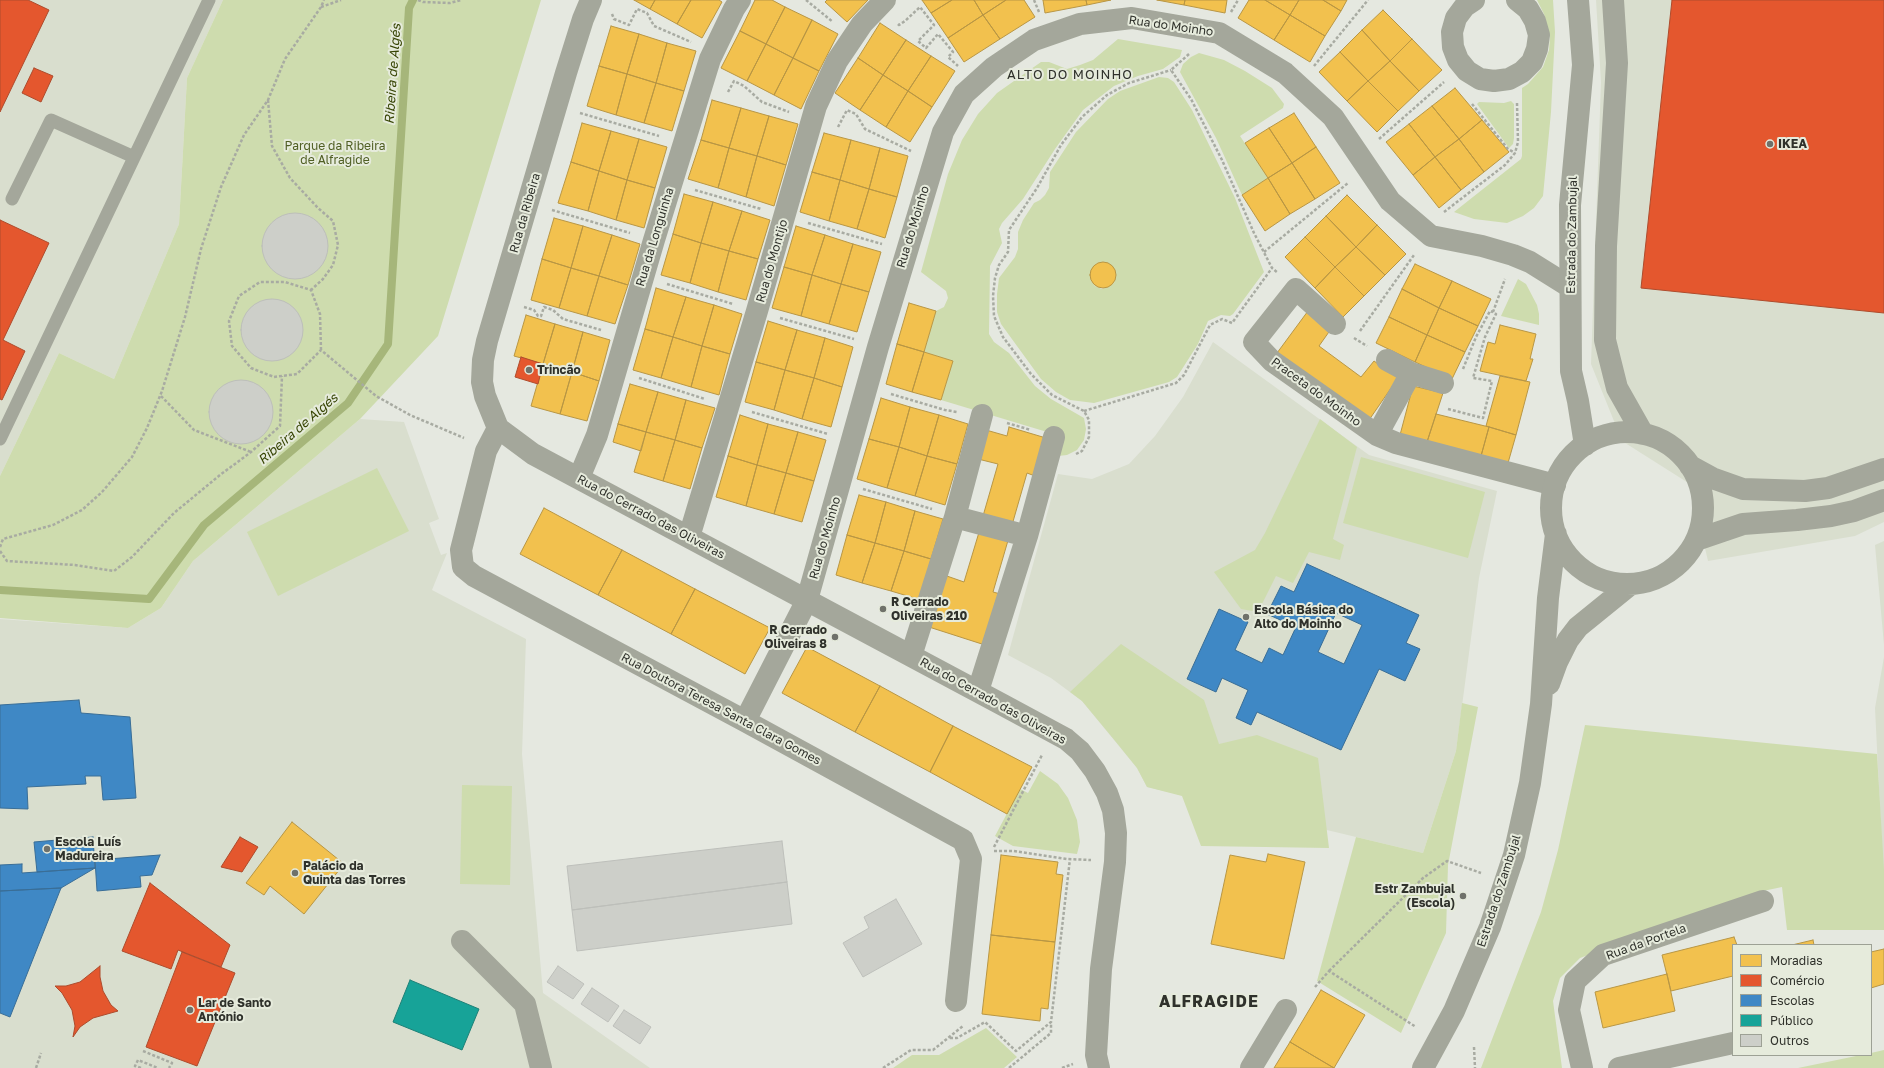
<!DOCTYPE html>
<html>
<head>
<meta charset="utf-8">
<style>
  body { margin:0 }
  #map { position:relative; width:1884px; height:1068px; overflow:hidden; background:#e5e8e0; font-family:"Golos Text",sans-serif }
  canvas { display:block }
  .legend { position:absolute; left:1732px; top:944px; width:140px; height:112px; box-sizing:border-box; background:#e6ebdc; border:1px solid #9da195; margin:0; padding:5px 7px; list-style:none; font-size:12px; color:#2f312b }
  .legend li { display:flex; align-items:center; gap:8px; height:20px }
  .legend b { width:20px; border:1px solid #9da195 }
</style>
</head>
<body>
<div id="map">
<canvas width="1884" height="1068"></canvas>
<ul class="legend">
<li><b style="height:11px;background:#f2c14e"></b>Moradias</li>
<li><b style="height:11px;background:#e4572e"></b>Comércio</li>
<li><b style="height:11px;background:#3f88c5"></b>Escolas</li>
<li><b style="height:11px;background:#17a398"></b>Público</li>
<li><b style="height:11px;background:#cdcfc9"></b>Outros</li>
</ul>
</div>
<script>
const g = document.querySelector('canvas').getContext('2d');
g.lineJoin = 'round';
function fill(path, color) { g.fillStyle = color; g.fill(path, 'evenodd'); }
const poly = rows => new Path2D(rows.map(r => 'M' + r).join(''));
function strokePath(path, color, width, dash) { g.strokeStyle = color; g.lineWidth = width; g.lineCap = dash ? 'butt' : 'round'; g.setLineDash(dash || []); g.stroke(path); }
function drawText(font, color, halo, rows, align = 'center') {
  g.font = font + ' "Golos Text",sans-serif'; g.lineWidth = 4; g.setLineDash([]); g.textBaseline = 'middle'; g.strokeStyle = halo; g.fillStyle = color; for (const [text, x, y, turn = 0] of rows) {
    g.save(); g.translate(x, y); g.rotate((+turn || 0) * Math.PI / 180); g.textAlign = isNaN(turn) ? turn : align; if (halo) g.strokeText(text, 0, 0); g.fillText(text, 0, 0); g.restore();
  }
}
const built = poly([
  [0,0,223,0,187,78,179,224,114,379,59,353,0,476],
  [1596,0,1884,0,1884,522,1855,536,1708,561,1690,484,1622,441,1591,364,1601,82],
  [1213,342,1369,455,1497,491,1479,578,1456,751,1423,853,1147,787,1137,768,1082,701,1051,678,1008,655,1058,474,1092,479,1129,464,1155,436,1183,397],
  [360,419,404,422,439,519,429,523,441,555,447,553,432,590,526,639,522,754,543,993,650,1068,0,1068,0,619,128,628,161,608,193,561],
  [1884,541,1884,645,1875,545],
  [1884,657,1884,870,1883,870,1875,708]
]);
const green = poly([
  [223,0,541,0,438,336,360,419,193,561,161,608,128,628,0,618,0,476,59,353,114,379,179,224,187,78],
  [1537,0,1553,0,1555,32,1551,112,1543,196,1534,208,1523,216,1507,223,1474,219,1454,212,1521,159,1522,156,1522,88,1528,84,1543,67,1549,50,1550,37,1544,14],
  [1118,39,1182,50,1180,57,1163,69,1138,76,1114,86,1083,110,1055,149,1023,199,1002,223,999,229,1002,243,990,266,989,334,994,342,1009,353,1035,386,1051,399,1084,418,1086,429,1084,440,1077,450,1067,455,1058,456,1057,435,941,400,953,361,924,352,936,311,944,307,948,298,946,291,921,272,948,174,962,140,978,114,997,93,1041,62,1049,62,1067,69,1080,65,1093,60],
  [1199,53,1224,60,1245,71,1272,88,1284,104,1283,108,1240,136,1268,178,1242,195,1216,138,1180,72,1183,64,1191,57],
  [1159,77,1168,78,1174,82,1192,110,1235,198,1264,272,1233,314,1230,316,1221,315,1208,321,1198,344,1177,377,1169,382,1094,403,1070,400,1056,392,1041,379,1001,324,997,312,997,294,999,278,1015,257,1018,249,1018,232,1023,220,1034,203,1040,200,1045,195,1049,188,1050,172,1076,132,1108,99,1120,91],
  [1104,262,1110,265,1115,270,1116,276,1114,283,1108,287,1102,289,1095,286,1091,281,1090,274,1092,268,1097,263],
  [1511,101,1514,104,1514,138,1513,144,1509,148,1477,104,1479,102,1504,103],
  [1518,279,1526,284,1537,305,1539,314,1539,325,1501,316],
  [1320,419,1357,447,1333,539,1344,545,1340,560,1309,552,1293,583,1276,576,1258,612,1241,609,1214,572,1255,550,1265,533],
  [1361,457,1485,492,1468,558,1343,523],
  [377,468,409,531,278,596,247,532],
  [1121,644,1204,700,1219,744,1257,735,1318,758,1329,848,1201,846,1182,796,1147,787,1137,768,1116,742,1082,701,1070,692],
  [1462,703,1478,707,1448,865,1446,933,1401,1033,1317,981,1356,837,1423,853,1456,751],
  [1585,725,1877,754,1884,870,1884,930,1787,930,1782,887,1763,891,1580,958,1560,978,1553,1001,1562,1068,1481,1068,1541,912,1558,850],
  [1040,771,1058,784,1068,798,1077,820,1080,842,1077,854,1013,846,995,836,1020,789,1028,793],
  [462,785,512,786,510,885,460,884],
  [986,1028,1017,1057,1004,1068,893,1068,912,1055,939,1055],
  [1884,1050,1884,1068,1798,1068,1861,1055,1871,1055,1871,1053]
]);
const homes = poly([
  [634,0,655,0,650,9,634,0],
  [655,0,691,0,677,24,650,9,655,0],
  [691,0,719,0,722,2,702,38,677,24,691,0],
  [755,0,772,0,785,7,766,44,740,31,755,0],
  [827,0,868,0,847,22,825,2,827,0],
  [922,0,952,0,931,13,922,0],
  [952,0,974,0,983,15,948,38,931,13,952,0],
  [974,0,1006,0,983,15,974,0],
  [1006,0,1024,0,1035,17,1000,39,983,15,1006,0],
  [1043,0,1086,0,1087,5,1045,13,1043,0],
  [1086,0,1111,0,1087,5,1086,0],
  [1157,0,1185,0,1184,5,1157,0],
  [1185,0,1227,0,1225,13,1184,5,1185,0],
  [1249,0,1265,0,1290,15,1274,40,1238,18,1249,0],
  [1265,0,1299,0,1290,15,1265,0],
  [1299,0,1323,0,1341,11,1325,36,1290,15,1299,0],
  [1323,0,1347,0,1341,11,1323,0],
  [785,7,812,20,793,58,766,44,785,7],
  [1383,10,1412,39,1390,61,1362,30,1383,10],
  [983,15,1000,39,964,62,948,38,983,15],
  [1290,15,1325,36,1310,62,1274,40,1290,15],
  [812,20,838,34,819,71,793,58,812,20],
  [880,23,906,40,883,75,858,58,880,23],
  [611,26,639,34,627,74,599,66,611,26],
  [1362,30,1390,61,1368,81,1340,52,1362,30],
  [740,31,766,44,747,81,721,68,740,31],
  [639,34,667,43,656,83,627,74,639,34],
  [1412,39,1442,70,1419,91,1390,61,1412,39],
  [906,40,931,56,908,91,883,75,906,40],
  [667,43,696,51,684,91,656,83,667,43],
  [766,44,793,58,774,95,747,81,766,44],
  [1340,52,1368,81,1347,101,1319,72,1340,52],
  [931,56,955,71,932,107,908,91,931,56],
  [793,58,819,71,801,109,774,95,793,58],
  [858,58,883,75,860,110,835,93,858,58],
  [1390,61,1419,91,1398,111,1368,81,1390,61],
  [599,66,627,74,616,115,587,106,599,66],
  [627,74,656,83,644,123,616,115,627,74],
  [883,75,908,91,886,127,860,110,883,75],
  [1368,81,1398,111,1377,132,1347,101,1368,81],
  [656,83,684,91,672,131,644,123,656,83],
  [1455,88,1482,120,1459,139,1432,106,1455,88],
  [908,91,932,107,910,142,886,127,908,91],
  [712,100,741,108,729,148,701,140,712,100],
  [1432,106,1459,139,1435,157,1409,124,1432,106],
  [741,108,769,116,757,156,729,148,741,108],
  [1294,113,1316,147,1292,163,1269,128,1294,113],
  [769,116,798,124,786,165,757,156,769,116],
  [1482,120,1509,152,1484,172,1459,139,1482,120],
  [582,123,611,131,599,171,571,162,582,123],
  [1409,124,1435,157,1413,175,1386,142,1409,124],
  [1269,128,1292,163,1268,178,1245,143,1269,128],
  [611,131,639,139,627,180,599,171,611,131],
  [824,133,851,140,840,180,812,172,824,133],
  [639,139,667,147,655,188,627,180,639,139],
  [1459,139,1484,172,1461,190,1435,157,1459,139],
  [701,140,729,148,718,188,688,179,701,140],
  [851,140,880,148,869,189,840,180,851,140],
  [1316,147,1340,183,1315,199,1292,163,1316,147],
  [729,148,757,156,746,197,718,188,729,148],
  [880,148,908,156,897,197,869,189,880,148],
  [757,156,786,165,774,206,746,197,757,156],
  [1435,157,1461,190,1439,208,1413,175,1435,157],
  [571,162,599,171,588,211,558,203,571,162],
  [1292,163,1315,199,1290,214,1268,178,1292,163],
  [599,171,627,180,616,220,588,211,599,171],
  [812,172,840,180,829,221,800,212,812,172],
  [1268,178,1290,214,1265,231,1242,195,1268,178],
  [627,180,655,188,644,228,616,220,627,180],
  [840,180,869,189,857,229,829,221,840,180],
  [869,189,897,197,885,238,857,229,869,189],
  [684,194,713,202,701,243,673,234,684,194],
  [1347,195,1377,225,1356,247,1326,216,1347,195],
  [713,202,742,211,729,251,701,243,713,202],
  [742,211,770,220,758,259,729,251,742,211],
  [1326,216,1356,247,1335,267,1305,237,1326,216],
  [554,218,583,226,571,268,542,259,554,218],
  [1377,225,1406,254,1385,275,1356,247,1377,225],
  [583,226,612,235,599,276,571,268,583,226],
  [796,226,825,235,812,275,784,267,796,226],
  [673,234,701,243,690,283,661,275,673,234],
  [612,235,640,244,628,285,599,276,612,235],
  [825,235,853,244,841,284,812,275,825,235],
  [1305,237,1335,267,1315,288,1285,257,1305,237],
  [701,243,729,251,718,292,690,283,701,243],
  [853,244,881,252,869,292,841,284,853,244],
  [1356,247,1385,275,1364,296,1335,267,1356,247],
  [729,251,758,259,746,300,718,292,729,251],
  [542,259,571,268,559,308,531,300,542,259],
  '1090 275a13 13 0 1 1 26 0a13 13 0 1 1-26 0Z',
  [1415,264,1452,281,1439,308,1402,289,1415,264],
  [784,267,812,275,801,316,772,308,784,267],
  [1335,267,1364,296,1343,317,1315,288,1335,267],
  [571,268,599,276,587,316,559,308,571,268],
  [812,275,841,284,829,324,801,316,812,275],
  [599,276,628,285,615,324,587,316,599,276],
  [1452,281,1491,299,1478,326,1439,308,1452,281],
  [841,284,869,292,857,332,829,324,841,284],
  [656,288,686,297,673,337,645,329,656,288],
  [1402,289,1439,308,1427,335,1389,317,1402,289],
  [686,297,714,305,702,346,673,337,686,297],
  [909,303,936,311,924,352,897,344,909,303],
  [714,305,742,314,730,354,702,346,714,305],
  [1439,308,1478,326,1465,352,1427,335,1439,308],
  [1308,311,1331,329,1319,346,1361,377,1374,361,1398,378,1369,420,1277,353,1308,311],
  [526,315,555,324,543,364,514,356,526,315],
  [1389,317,1427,335,1415,362,1376,343,1389,317],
  [768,321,797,330,785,370,756,362,768,321],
  [555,324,583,332,572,372,543,364,555,324],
  [1500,325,1536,334,1530,359,1533,359,1526,381,1480,371,1488,342,1495,344,1500,325],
  [645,329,673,337,661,378,633,370,645,329],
  [797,330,825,338,814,378,785,370,797,330],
  [583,332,610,340,599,381,572,372,583,332],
  [1427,335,1465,352,1452,379,1415,362,1427,335],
  [673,337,702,346,691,387,661,378,673,337],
  [825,338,853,347,842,387,814,378,825,338],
  [897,344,924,352,912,392,886,384,897,344],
  [702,346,730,354,719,395,691,387,702,346],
  [924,352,953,361,941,400,912,392,924,352],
  [756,362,785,370,774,410,745,402,756,362],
  [543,364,572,372,560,414,531,406,543,364],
  [785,370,814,378,802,419,774,410,785,370],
  [572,372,599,381,587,421,560,414,572,372],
  [1500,376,1530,382,1516,435,1486,426,1500,376],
  [814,378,842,387,831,427,802,419,814,378],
  [630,384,658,392,646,432,618,424,630,384],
  [1413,386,1443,393,1427,442,1400,435,1413,386],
  [658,392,686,400,675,440,646,432,658,392],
  [881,398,910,407,899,447,869,439,881,398],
  [686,400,715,408,702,448,675,440,686,400],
  [910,407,939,415,927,456,899,447,910,407],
  [1436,414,1489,427,1481,456,1427,442,1436,414],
  [740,415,768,424,757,465,728,456,740,415],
  [939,415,968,424,957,464,927,456,939,415],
  [618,424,646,432,641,451,613,442,618,424],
  [768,424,798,432,786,473,757,465,768,424],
  [1009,427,1046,438,1035,476,1027,473,1012,525,983,516,998,464,978,459,986,430,1007,436,1009,427],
  [1489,427,1516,435,1508,463,1481,456,1489,427],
  [646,432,675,440,663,481,634,472,646,432],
  [798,432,826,440,814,481,786,473,798,432],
  [869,439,899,447,887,488,857,479,869,439],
  [675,440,702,448,690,489,663,481,675,440],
  [899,447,927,456,915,496,887,488,899,447],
  [728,456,757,465,746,506,716,497,728,456],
  [927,456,957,464,945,505,915,496,927,456],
  [757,465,786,473,774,514,746,506,757,465],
  [786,473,814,481,802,522,774,514,786,473],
  [859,495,886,502,875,543,847,535,859,495],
  [886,502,915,511,904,551,875,543,886,502],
  [544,508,622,550,598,595,520,554,544,508],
  [915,511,943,519,931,559,904,551,915,511],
  [980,529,1009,537,993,592,1004,595,985,645,929,627,944,575,964,582,980,529],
  [847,535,875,543,862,583,836,575,847,535],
  [875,543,904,551,891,591,862,583,875,543],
  [622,550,695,589,671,634,598,595,622,550],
  [904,551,931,559,921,600,891,591,904,551],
  [695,589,770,628,745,674,671,634,695,589],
  [807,647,880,686,855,732,782,693,807,647],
  [880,686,953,726,930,772,855,732,880,686],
  [953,726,1032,767,1007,814,930,772,953,726],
  [292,822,344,864,304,914,270,886,264,895,246,883,292,822],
  [1268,854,1305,862,1284,959,1211,944,1230,855,1266,862,1268,854],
  [1001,855,1058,862,1056,874,1063,875,1055,942,991,935,1001,855],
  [991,935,1055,942,1048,1009,1041,1008,1040,1021,982,1014,991,935],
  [1734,937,1737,945,1733,945,1733,976,1671,991,1662,955,1734,937],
  [1813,940,1814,945,1792,945,1813,940],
  [1884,949,1884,984,1871,988,1871,952,1884,949],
  [1667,974,1675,1011,1603,1028,1595,992,1667,974],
  [1321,990,1365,1015,1334,1068,1290,1042,1321,990],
  [1290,1042,1334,1068,1274,1068,1290,1042]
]);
const shops = poly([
  [0,0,28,0,49,10,0,112,0,0],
  [1672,0,1884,0,1884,313,1641,288,1672,0],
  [34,68,53,76,41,102,22,93,34,68],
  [0,220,49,243,3,340,25,351,2,400,0,399,0,220],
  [521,357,543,364,538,384,515,377,521,357],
  [240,837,258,847,242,872,221,867,240,837],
  [150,883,230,945,221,967,178,950,171,969,122,951,150,883],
  [182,952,235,973,197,1066,146,1047,182,952],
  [100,966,100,977,103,991,111,1005,118,1011,93,1018,80,1027,73,1037,75,1026,72,1010,62,993,55,986,66,986,80,982,100,966]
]);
const schools = poly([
  [1307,564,1419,615,1406,643,1420,649,1405,681,1379,669,1341,750,1257,712,1251,725,1236,718,1248,690,1222,678,1216,692,1187,679,1219,609,1248,622,1235,650,1262,663,1269,648,1283,655,1296,627,1267,614,1281,586,1294,592,1307,564],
  [1336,613,1362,625,1344,664,1318,652,1336,613],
  [79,700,81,713,130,717,136,798,103,800,101,776,85,776,86,784,27,787,28,809,0,808,0,705,79,700],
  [93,837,95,868,37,872,34,842,93,837],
  [160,855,152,875,140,876,141,887,97,891,95,860,160,855],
  [22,864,22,873,95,868,61,888,0,891,0,865,22,864],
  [61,888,10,1017,0,1013,0,891,61,888]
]);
const public = poly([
  [410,980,479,1009,462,1050,393,1022,410,980]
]);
const stream = poly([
  [0,590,149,599,204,525,348,403,388,344,409,8,413,0]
]);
const building = poly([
  '262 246a33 33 0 1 1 66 0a33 33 0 1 1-66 0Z',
  '241 330a31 31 0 1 1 62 0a31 31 0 1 1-62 0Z',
  '209 412a32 32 0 1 1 64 0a32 32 0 1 1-64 0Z',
  [782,841,787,882,572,910,567,866,782,841],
  [787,882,792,924,577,951,572,910,787,882],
  [896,899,922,944,863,977,843,943,869,928,864,917,896,899],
  [558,966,584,984,573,999,547,982,558,966],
  [592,988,619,1006,608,1022,581,1004,592,988],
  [624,1010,651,1027,640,1044,613,1026,624,1010]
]);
const path = poly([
  [418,0,423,2,450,3,461,0],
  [806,0,833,22],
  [1034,0,1039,12],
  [321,7,341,0],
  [1231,12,1238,0],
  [612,14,614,19,629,25,637,9,647,13,654,26,691,42],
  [898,24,899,25,905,21,920,7,934,25,918,41,926,48,938,34,953,52,948,57,958,66],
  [1189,54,1171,70,1191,99,1222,160,1254,233,1272,268,1278,273],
  [1314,66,1368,0],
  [728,92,734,81,744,86,762,102,789,112],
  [268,100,272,146,290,178,318,208,333,221,338,245,333,265,323,279,311,290],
  [1472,104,1508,149,1515,153],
  [580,113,659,136],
  [838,127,847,110,856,114,865,129,911,151],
  [1379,139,1444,82],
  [695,190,761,209],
  [552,210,630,233],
  [1444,212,1505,165,1515,153,1518,142,1517,103],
  [808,223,882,244],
  [1264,252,1348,183],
  [667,284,733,304],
  [524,307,534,310,538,316,541,316,544,307,553,310,563,319,601,330],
  [780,318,854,339],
  [1360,331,1414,255],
  [1354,338,1367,346],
  [321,350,320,314,311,290,285,282,260,282,239,296,229,321,232,346,251,368,274,377,297,374,321,350,376,396,410,415,464,438],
  [1463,369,1476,337,1490,311,1493,312],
  [639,378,705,399],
  [891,394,945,410,957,412],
  [161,396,194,430,251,452],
  [1448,409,1483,418,1492,381,1473,378,1485,337,1496,314,1493,312,1505,279],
  [1084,411,1176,383,1184,375,1210,325,1222,319,1232,323,1272,268],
  [752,412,828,434],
  [1007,423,1031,430],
  [1076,454,1082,451,1089,437,1089,420,1084,411,1052,395,1031,374,1003,337,994,316,993,296,995,278,999,265,1008,252,1009,230,1037,188,1061,145,1082,117,1107,95,1129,83,1171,70],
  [863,489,932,509],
  [0,547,3,539,53,525,82,510,102,492,132,457,147,428,162,391,185,317,201,249,221,187,244,135,268,100,285,59,321,7,324,0],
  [0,551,7,561,75,565,114,571,132,557,174,513,220,475,251,452,280,426,282,376],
  [994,847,1042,755],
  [994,851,1014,851,1067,859,1091,860],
  [1329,971,1423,878,1447,861,1481,873],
  [1315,987,1329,971,1416,1027],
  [950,1038,957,1038,985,1022,1016,1051,1051,1022,1070,859],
  [1474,1047,1475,1068],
  [143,1051,172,1063,169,1068],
  [36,1068,41,1053],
  [141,1068,135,1066,138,1060,158,1068],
  [883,1068,911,1050,933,1050,963,1026],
  [1009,1068,1051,1033,1051,1022],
  [1062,1068,1073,1064]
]);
const service = poly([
  [12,199,51,120,134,157],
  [0,439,209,0]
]);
const minor = poly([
  [1474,0,1465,6,1456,18,1452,32,1453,47,1458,60,1467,71,1480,79,1494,81,1509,79,1522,72,1532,62,1537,49,1539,35,1535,21,1528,9,1517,0],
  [1335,324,1296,289,1254,342,1272,361,1377,435,1396,443,1555,485],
  [1411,373,1443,383],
  [498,428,533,454,1003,705,1066,739,1080,751,1095,771,1107,793,1113,810,1116,833,1115,862,1101,969,1096,1055,1099,1068],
  [498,428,486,451,461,550,463,567,474,576,745,721,963,840,971,859,956,1001],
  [498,428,485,396,482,382,483,360,487,341,566,73,583,19,591,0],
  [1377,435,1411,373,1387,360],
  [579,478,597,435,654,240,710,59,734,9,740,0],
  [955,517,1027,536],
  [689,537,757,311,816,106,837,61,862,24,885,0],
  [911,656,955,517,982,415],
  [978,691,1027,536,1054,437],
  [745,721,807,600,878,347,943,132,964,94,994,67,1034,40,1080,24,1132,18,1219,33,1285,73,1333,117,1390,201,1431,236,1482,246,1513,255,1530,262,1570,287],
  [462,941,525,1004,541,1068],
  [1251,1068,1286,1010],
  [1582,1068,1569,1010,1575,981,1603,955,1763,901],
  [1619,1068,1733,1043]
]);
const tertiary = poly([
  [1578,0,1583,65,1570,205,1571,371,1578,401,1585,445],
  [1613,0,1617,63,1606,246,1605,340,1617,388,1643,434],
  '1551 508a76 76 0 1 1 152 0a76 76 0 1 1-152 0Z',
  [1690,466,1712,478,1743,489,1805,491,1828,488,1884,469],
  [1696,540,1743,524,1797,520,1831,516,1854,511,1884,500],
  [1549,684,1557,662,1568,640,1578,627,1631,584],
  [1423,1068,1454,1011,1490,927,1514,855,1530,783,1541,704,1548,598,1556,534]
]);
const markers = [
  [1770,144,4,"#6f716a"],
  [529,370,4,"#6f716a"],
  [883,609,4,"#6f716a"],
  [1246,617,4,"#6f716a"],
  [835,637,4,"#6f716a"],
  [47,849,4,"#6f716a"],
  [295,873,4,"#6f716a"],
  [1463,896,4,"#6f716a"],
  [190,1010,4,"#6f716a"]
];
const streetNames = [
  ["Rua do Moinho",1171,26,8],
  ["Rua da Ribeira",525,213,-74],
  ["Rua do Moinho",913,227,-73],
  ["Estrada do Zambujal",1572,235,-89],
  ["Rua da Longuinha",655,237,-73],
  ["Rua do Montijo",772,261,-74],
  ["Praceta do Moinho",1316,392,36],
  ["Rua do Cerrado das Oliveiras",651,517,28],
  ["Rua do Moinho",825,538,-74],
  ["Rua do Cerrado das Oliveiras",993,701,29],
  ["Rua Doutora Teresa Santa Clara Gomes",721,709,28],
  ["Estrada do Zambujal",1499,891,-72],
  ["Rua da Portela",1646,942,-20]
];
const poiNames = [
  ["IKEA",1778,144],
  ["Trincão",537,370],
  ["R Cerrado",891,602],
  ["Oliveiras 210",891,616],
  ["Escola Básica do",1254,610],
  ["Alto do Moinho",1254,624],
  ["R Cerrado",827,630,"right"],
  ["Oliveiras 8",827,644,"right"],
  ["Escola Luís",55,842],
  ["Madureira",55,856],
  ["Palácio da",303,866],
  ["Quinta das Torres",303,880],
  ["Estr Zambujal",1455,889,"right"],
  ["(Escola)",1455,903,"right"],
  ["Lar de Santo",198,1003],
  ["António",198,1017]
];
const parkNames = [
  ["Parque da Ribeira",335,146],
  ["de Alfragide",335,160]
];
const waterNames = [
  ["Ribeira de Algés",393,74,-86],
  ["Ribeira de Algés",298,429,-41]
];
const neighbourhoodNames = [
  ["ALTO DO MOINHO",1070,75]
];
const districtNames = [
  ["ALFRAGIDE",1209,1002]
];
fill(built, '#d9dece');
fill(green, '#cedcae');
fill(homes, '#f2c14e');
strokePath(homes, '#b89644', 1);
fill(shops, '#e4572e');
strokePath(shops, '#ae4c2d', 1);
fill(schools, '#3f88c5');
strokePath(schools, '#3a6e97', 1);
fill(public, '#17a398');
strokePath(public, '#1e8177', 1);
strokePath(stream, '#a6b67a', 8);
fill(building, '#cdcfc9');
strokePath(building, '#bdbfba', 1);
strokePath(path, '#a8aba2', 2.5, [3, 2]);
strokePath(service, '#a4a79b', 13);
strokePath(minor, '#a4a79b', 22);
strokePath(tertiary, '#a4a79b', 22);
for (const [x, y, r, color] of markers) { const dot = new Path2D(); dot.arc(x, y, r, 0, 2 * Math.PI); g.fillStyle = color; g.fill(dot); strokePath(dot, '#e6ebdc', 1.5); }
drawText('12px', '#2f312b', '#e6ebdc', streetNames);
drawText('bold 12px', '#2f312b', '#e6ebdc', poiNames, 'left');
drawText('12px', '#505f24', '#e6ebdc', parkNames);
drawText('italic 13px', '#374504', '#e6ebdc', waterNames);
g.letterSpacing = '1px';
drawText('13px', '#2f312b', '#e6ebdc', neighbourhoodNames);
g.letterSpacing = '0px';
g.letterSpacing = '1px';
drawText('bold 16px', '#2f312b', '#e6ebdc', districtNames);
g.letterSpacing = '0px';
</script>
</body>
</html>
